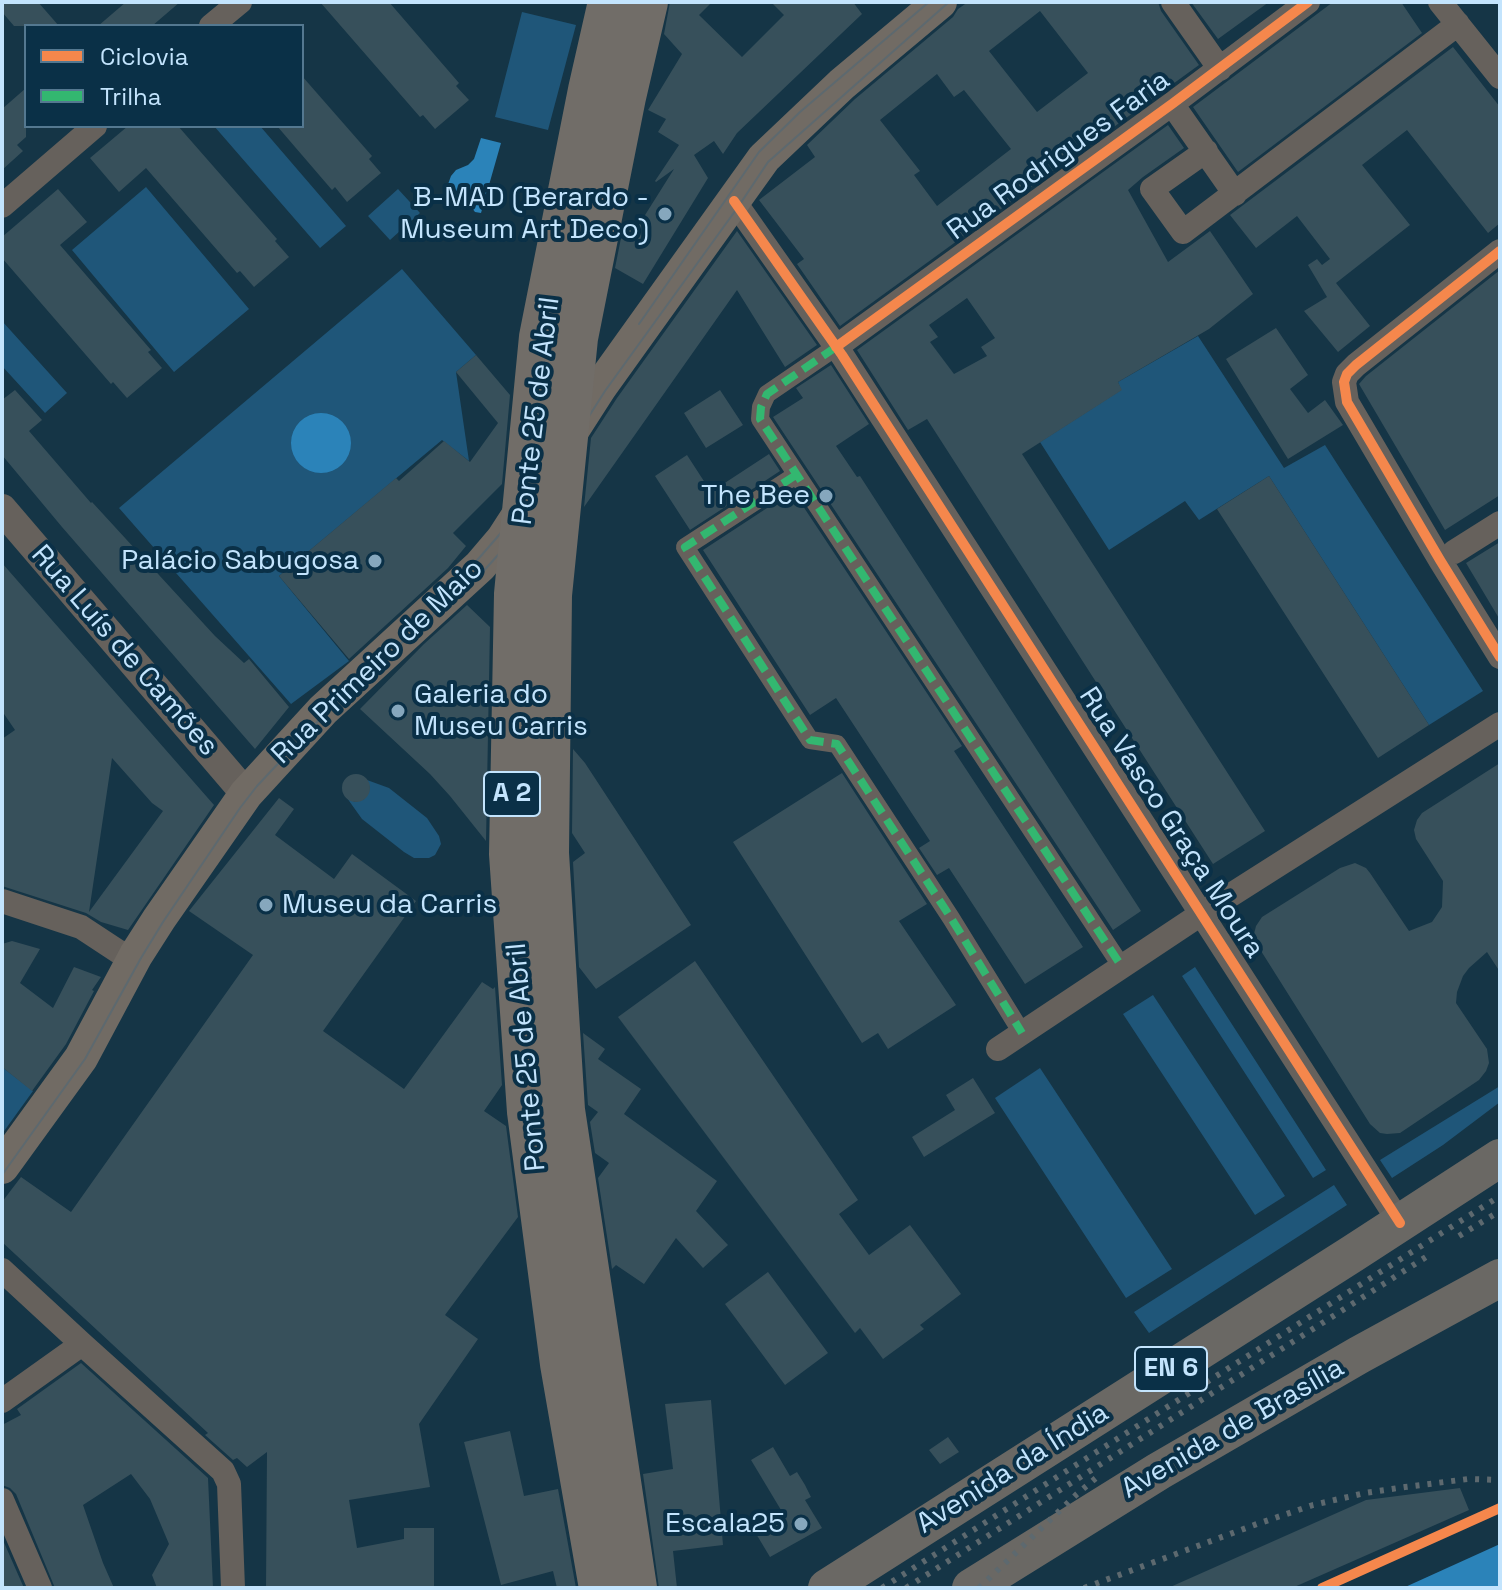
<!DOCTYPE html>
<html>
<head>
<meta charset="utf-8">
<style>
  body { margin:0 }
  #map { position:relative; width:1502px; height:1590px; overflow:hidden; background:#153546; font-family:"Space Grotesk",sans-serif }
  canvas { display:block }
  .frame { position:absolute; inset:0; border:4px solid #c3e4fd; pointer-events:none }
  .legend { position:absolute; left:24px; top:24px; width:280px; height:104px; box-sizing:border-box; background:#0a3047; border:2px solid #547890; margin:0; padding:10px 14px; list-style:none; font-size:24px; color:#c3e4fd }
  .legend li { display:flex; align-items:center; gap:16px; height:40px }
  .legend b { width:40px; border:2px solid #547890 }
</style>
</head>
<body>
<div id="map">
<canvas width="1502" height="1590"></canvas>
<div class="frame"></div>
<ul class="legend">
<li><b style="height:10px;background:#f5874c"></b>Ciclovia</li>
<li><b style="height:10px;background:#33b770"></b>Trilha</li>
</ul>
</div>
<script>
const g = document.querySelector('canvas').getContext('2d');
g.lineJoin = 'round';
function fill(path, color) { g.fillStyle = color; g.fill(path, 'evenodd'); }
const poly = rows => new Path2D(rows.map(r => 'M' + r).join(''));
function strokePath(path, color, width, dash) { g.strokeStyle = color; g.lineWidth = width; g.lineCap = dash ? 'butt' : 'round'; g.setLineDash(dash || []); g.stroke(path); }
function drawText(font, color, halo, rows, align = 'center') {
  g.font = font + ' "Space Grotesk",sans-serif'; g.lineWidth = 8; g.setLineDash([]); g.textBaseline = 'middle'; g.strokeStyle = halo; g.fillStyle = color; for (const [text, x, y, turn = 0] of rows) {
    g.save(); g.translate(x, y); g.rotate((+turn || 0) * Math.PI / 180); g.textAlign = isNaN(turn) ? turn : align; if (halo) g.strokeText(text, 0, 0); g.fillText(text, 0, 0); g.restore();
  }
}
const green = poly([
  [522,12,576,25,548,130,495,117],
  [214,126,260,126,346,226,320,248],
  [146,187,249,309,174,372,72,250],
  [398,189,420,213,390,240,368,216],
  [402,269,476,355,456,372,469,461,442,440,279,576,349,661,291,704,119,508],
  [2,321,67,393,45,413,2,366],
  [1198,336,1284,468,1325,445,1483,691,1429,725,1269,476,1199,520,1185,501,1109,550,1040,442,1121,390,1118,382],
  [367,780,389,788,427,818,439,836,441,844,435,855,429,858,414,858,404,852,362,819,347,798,355,802,364,799,370,788],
  [1195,967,1326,1170,1313,1178,1182,976],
  [1153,995,1285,1196,1255,1215,1123,1014],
  [2,1067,33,1091,2,1134],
  [1040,1068,1172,1269,1126,1298,995,1098],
  [1500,1086,1500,1102,1443,1145,1392,1178,1380,1160],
  [1334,1185,1347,1205,1149,1333,1134,1312]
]);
const water = poly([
  [481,138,501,143,481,213,475,212,472,208,467,205,456,207,442,201,451,176,456,170,468,165,474,159],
  '291 443a30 30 0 1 1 60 0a30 30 0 1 1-60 0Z',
  [1500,1544,1500,1588,1403,1588]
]);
const building = poly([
  [2,2,38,2,59,26,14,26,2,12],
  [126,2,180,2,152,26,98,26],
  [320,2,389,2,459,83,456,86,469,100,435,129,423,115,420,117],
  [670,2,712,2,699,15,742,57,784,15,771,2,853,2,862,14,737,133,723,154,714,141,694,155,708,178,643,284,615,268,622,233,628,226,635,231,674,169,656,182,655,181,679,145,658,132,666,119,648,110,682,54,664,34],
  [968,2,1158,2,1161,11,1199,65,840,326,797,264,804,259,759,200,815,157,807,145,855,99,953,17,958,9],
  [1040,11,1088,73,1037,112,989,51],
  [937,74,954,97,964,90,1011,149,937,206,914,175,920,171,880,120],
  [1191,2,1269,2,1218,39],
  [1333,2,1401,2,1422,33,1238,172,1193,107],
  [1453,47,1500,107,1500,223,1488,233,1407,130,1362,165,1410,225,1336,283,1370,326,1338,352,1304,311,1327,297,1308,265,1317,259,1322,265,1330,259,1297,216,1256,248,1230,215],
  [302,76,372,156,369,159,381,173,347,202,335,187,332,190,277,126,302,126],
  [26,88,26,137,17,145,23,151,2,170,2,109],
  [1168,125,1184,148,1143,177,1128,190,1168,262,1210,231,1253,294,1209,329,1118,382,1122,390,1022,454,1265,831,1213,864,927,419,908,430,857,350],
  [967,298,995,338,981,347,987,356,954,374,930,342,938,337,929,325],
  [128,126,178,126,277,239,275,241,289,257,254,287,240,271,237,273,146,168,119,192,90,158],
  [58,189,87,222,60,245,151,350,148,352,162,368,127,398,113,382,111,384,2,258,2,237],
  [737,231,817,345,785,367,737,290,584,507,591,438,617,398],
  [1500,270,1500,495,1445,530,1359,384,1366,376],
  [1276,328,1308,375,1290,389,1308,413,1325,400,1343,425,1288,459,1226,359],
  [476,355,510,395,502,484,453,533,466,546,448,568,349,659,279,576,396,478,399,481,444,441,470,462,498,423,456,372],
  [831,365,869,424,836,446,857,477,860,476,1141,911,1113,930,773,417,803,398,796,388],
  [15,390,42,420,29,431,91,503,92,502,215,636,244,663,249,659,289,707,255,749,62,527,2,455,2,400],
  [720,390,743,425,706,448,684,413],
  [769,454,780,471,690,530,655,476,687,455,711,492],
  [1269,476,1429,725,1378,758,1217,509],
  [793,491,962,746,954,751,1083,947,1025,984,949,868,937,875,919,848,930,841,836,698,810,715,703,550],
  [1500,542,1500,620,1466,563],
  [2,563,214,805,128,930,101,922,86,913,2,886,2,739,15,730,2,711],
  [112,758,152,803,163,811,89,912],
  [467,605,490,627,486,841,450,796,430,774,360,709,424,644],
  [573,749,585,763,691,925,596,989,579,967,573,862,585,853,572,833],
  [1500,763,1500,972,1487,952,1469,968,1463,976,1457,992,1456,1003,1487,1049,1489,1063,1486,1071,1479,1080,1400,1133,1387,1134,1380,1133,1370,1124,1256,943,1254,934,1256,926,1262,917,1340,868,1355,863,1366,868,1370,873,1409,931,1432,922,1442,907,1443,881,1416,839,1414,830,1417,820,1422,813],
  [842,773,927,904,899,921,956,1005,888,1049,878,1033,862,1043,733,842],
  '342 788a14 14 0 1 1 28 0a14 14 0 1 1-28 0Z',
  [279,798,294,809,275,835,334,879,352,854,416,901,323,1031,404,1089,482,982,493,989,495,987,502,1085,484,1111,506,1126,518,1217,445,1315,478,1339,419,1424,430,1487,349,1500,357,1548,404,1539,404,1528,434,1528,434,1588,266,1588,267,1452,247,1467,237,1458,233,1460,205,1435,208,1433,2,1242,2,1202,21,1177,71,1212,253,955,189,911],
  [12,941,40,949,20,983,53,1008,74,967,101,977,92,990,94,991,66,1044,32,1091,2,1067,2,944],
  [695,961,858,1200,839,1214,869,1255,910,1225,961,1294,920,1325,924,1329,883,1359,860,1328,855,1333,618,1017],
  [583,1033,605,1049,598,1059,641,1089,624,1114,717,1181,696,1211,728,1245,703,1268,676,1238,644,1284,616,1265,612,1269,598,1178,609,1163,595,1153,590,1122,598,1112,588,1105],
  [973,1078,995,1113,924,1157,912,1137,955,1110,946,1095],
  [768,1272,828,1353,785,1385,725,1304],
  [81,1363,208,1478,213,1588,157,1588,152,1575,169,1544,150,1499,131,1474,83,1505,103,1563,114,1588,55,1588,16,1494,10,1488,2,1485,2,1425,21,1415,17,1409],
  [711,1400,723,1545,673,1551,677,1588,659,1588,643,1474,673,1469,665,1404],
  [510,1431,524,1496,558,1489,576,1588,557,1588,553,1571,501,1585,464,1442],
  [948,1437,959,1452,940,1464,929,1450],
  [773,1447,790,1476,797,1472,805,1485,811,1497,805,1500,822,1528,770,1557,752,1527,781,1510,751,1460],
  [1460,1488,1469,1510,1292,1588,1168,1588,1366,1500],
  [2,1538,24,1588,2,1588]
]);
const pedestrian = poly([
  [836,347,767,394,761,407,760,419,1122,967],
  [796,475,685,547,810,740,837,744,951,918,1022,1033]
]);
const minor = poly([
  [1173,2,1220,69],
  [1440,2,1500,77],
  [211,26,240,2],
  [1172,104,1235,194],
  [1206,151,1152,189,1183,232,1458,24],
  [734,201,842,355,1400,1223],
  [2,206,95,126],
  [1500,251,1356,365,1347,374,1344,382,1347,402,1440,560,1500,657],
  [836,347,1172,104,1308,2],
  [1454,552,1500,523],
  [2,901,81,927,119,952,136,955],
  [998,1049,1201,914,1500,724],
  [2,1270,82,1344,223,1471,229,1484,233,1588],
  [2,1401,82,1344],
  [2,1500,40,1588]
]);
const tertiary = poly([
  [2,509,246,794]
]);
const secondary = poly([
  [566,440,600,387,764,158,842,84,940,2],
  [2,1167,81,1058,136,955,159,919,246,794,323,710,480,566,503,539,525,505]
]);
const primary = poly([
  [827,1588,1352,1254,1500,1158],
  [971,1588,1159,1471,1359,1355,1500,1278]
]);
const tram = poly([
  [639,324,759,152,800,112,929,2],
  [466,573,500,534,513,514],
  [2,1175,85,1059,141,958,163,922,240,808,257,786,321,718,413,632,480,575,507,545,605,391,738,207,768,162,949,2]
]);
const rail = poly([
  [1459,1236,1500,1211],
  [611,1588,573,1361,540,1111,521,854,527,594,552,337,600,92,620,2],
  [625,1588,589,1357,553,1110,535,853,541,595,565,337,614,95,635,2],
  [882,1588,1500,1196],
  [906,1588,1426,1257],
  [979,1588,1077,1494,1096,1478],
  [1084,1588,1257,1524,1313,1505,1365,1493,1405,1487,1468,1479,1500,1480]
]);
const motorwayBridge = poly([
  [601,1588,562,1364,529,1112,511,854,516,594,541,337,590,90,610,2],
  [635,1588,563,1110,547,853,550,595,576,338,624,97,646,2]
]);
const quiet = poly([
  [836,347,767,394,761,407,760,419,1122,967],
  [796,475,685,547,810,740,837,744,951,918,1022,1033]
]);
const cycleway = poly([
  [734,201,842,355,1400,1223],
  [1500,251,1356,365,1347,374,1344,382,1347,402,1440,560,1500,657],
  [836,347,1172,104,1308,2],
  [1322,1588,1500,1508]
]);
const markers = [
  [665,214,8,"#86a7bd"],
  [826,496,8,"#86a7bd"],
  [375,561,8,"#86a7bd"],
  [398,711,8,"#86a7bd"],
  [266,905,8,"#86a7bd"],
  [801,1524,8,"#86a7bd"]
];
const shields = [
  [512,794,56],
  [1171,1369,72]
];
const shieldNames = [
  ["A 2",512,794],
  ["EN 6",1171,1369]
];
const streetNames = [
  ["Rua Rodrigues Faria",1059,156,-36],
  ["Ponte 25 de Abril",537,411,-83],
  ["Rua Luís de Camões",124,651,49],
  ["Rua Primeiro de Maio",378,662,-44],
  ["Rua Vasco Graça Moura",1171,823,57],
  ["Ponte 25 de Abril",527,1057,-95],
  ["Avenida de Brasília",1233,1429,-30],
  ["Avenida da Índia",1013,1469,-32]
];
const poiNames = [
  ["B-MAD (Berardo -",649,198],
  ["Museum Art Deco)",649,230],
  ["The Bee",810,496],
  ["Palácio Sabugosa",359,561],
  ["Galeria do",414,695,"left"],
  ["Museu Carris",414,727,"left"],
  ["Museu da Carris",282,905,"left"],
  ["Escala25",785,1524]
];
fill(green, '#1f5679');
fill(water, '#2b83b9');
fill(building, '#37505b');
strokePath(pedestrian, '#66615c', 18);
strokePath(minor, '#66615c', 24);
strokePath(tertiary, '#66615c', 30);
strokePath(secondary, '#716b64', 34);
strokePath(primary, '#6a6864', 38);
strokePath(tram, '#5d696f', 2);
strokePath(rail, '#5d696f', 6, [4, 8]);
strokePath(motorwayBridge, '#716d68', 44);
strokePath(quiet, '#33b770', 8, [16, 8]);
strokePath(cycleway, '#f5874c', 10);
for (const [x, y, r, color] of markers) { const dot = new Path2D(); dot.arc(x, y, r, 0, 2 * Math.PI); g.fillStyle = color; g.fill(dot); strokePath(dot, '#0a3047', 3); }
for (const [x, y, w] of shields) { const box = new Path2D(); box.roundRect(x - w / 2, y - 22, w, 44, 6); g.fillStyle = '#0a3047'; g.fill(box); strokePath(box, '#c3e4fd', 2); }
drawText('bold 26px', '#c3e4fd', null, shieldNames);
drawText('28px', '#c3e4fd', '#0a3047', streetNames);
drawText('28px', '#c3e4fd', '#0a3047', poiNames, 'right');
</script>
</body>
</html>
